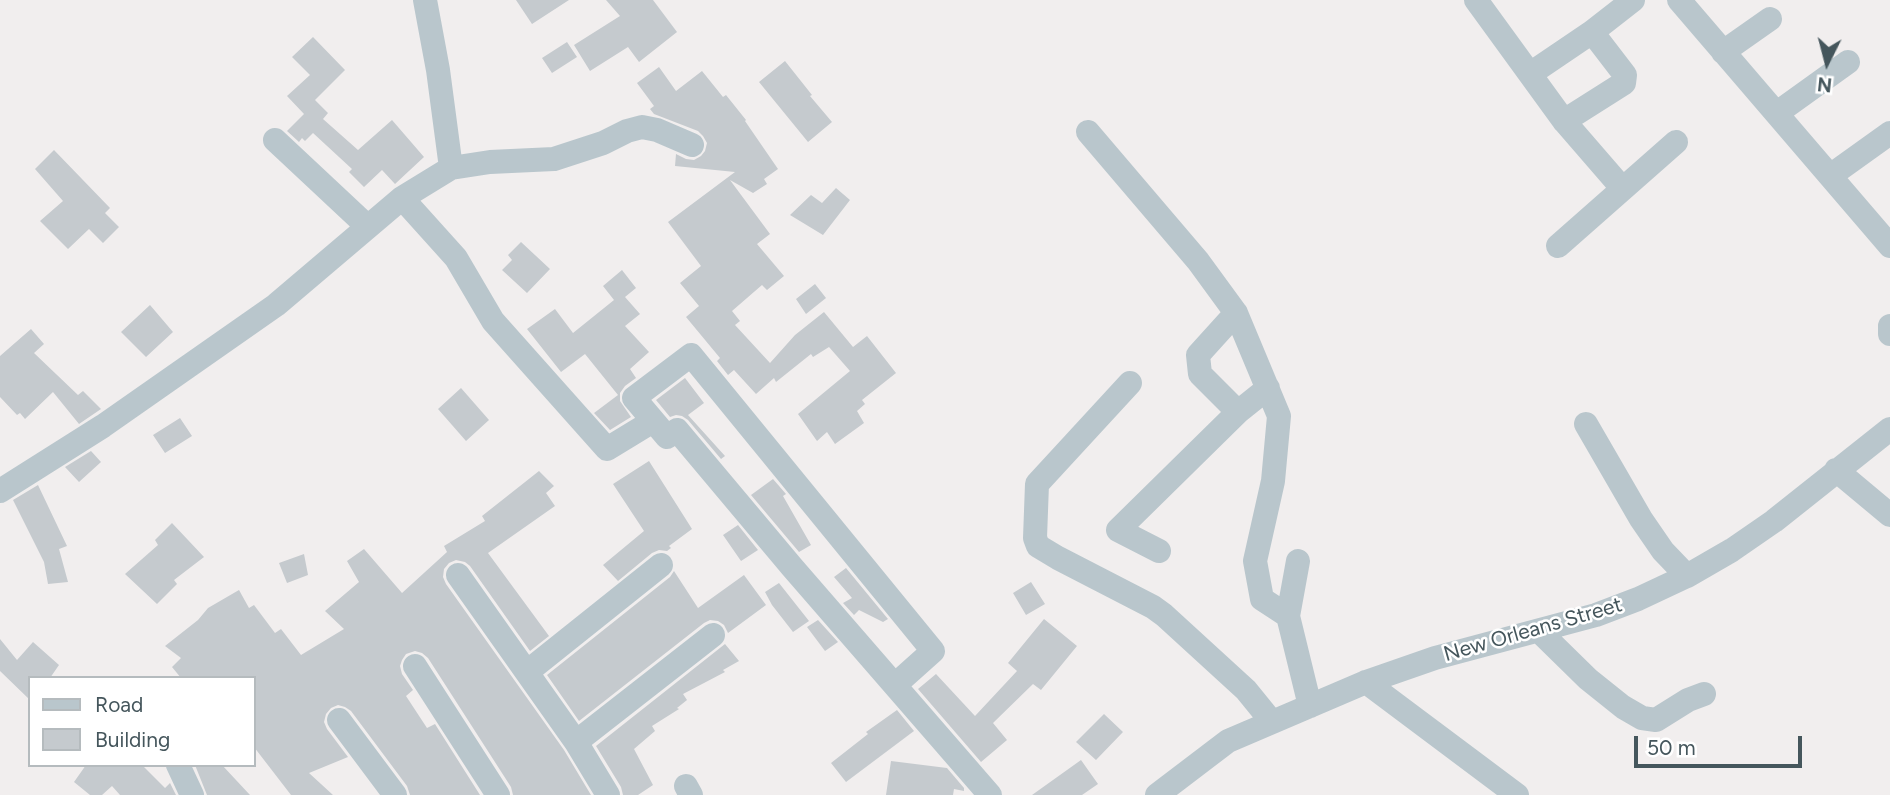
<!DOCTYPE html>
<html>
<head>
<meta charset="utf-8">
<style>
  body { margin:0 }
  #map { position:relative; width:1890px; height:795px; overflow:hidden; background:#f1eeee; font-family:Figtree,sans-serif }
  canvas { display:block }
  .legend { position:absolute; left:28px; top:676px; width:228px; height:91px; box-sizing:border-box; background:#fff; border:2px solid #b5bbbe; margin:0; padding:9px 12px; list-style:none; font-size:21px; color:#45565c }
  .legend li { display:flex; align-items:center; gap:14px; height:35px }
  .legend b { width:35px; border:2px solid #b5bbbe }
  .north { position:absolute; left:1792px; top:28px; width:70px; height:70px; -webkit-text-stroke:5px #fff; paint-order:stroke; rotate:186deg; font-size:19px; font-weight:700; line-height:28px; text-align:center; color:#45565c }
  .north::after { content:''; display:block; margin:auto; width:24px; height:32px; background:#45565c; clip-path:polygon(50% 0,100% 100%,50% 72%,0 100%) }
  .scale { position:absolute; left:1634px; top:736px; width:168px; height:32px; box-sizing:border-box; border:4px solid #45565c; border-top:0; padding-left:9px; font-size:21px; line-height:24px; white-space:nowrap; color:#45565c; -webkit-text-stroke:5px #fff; paint-order:stroke }
</style>
</head>
<body>
<div id="map">
<canvas width="1890" height="795"></canvas>
<ul class="legend">
<li><b style="height:9px;background:#b9c6cc"></b>Road</li>
<li><b style="height:19px;background:#c5cace"></b>Building</li>
</ul>
<div class="north">N</div>
<div class="scale">50 m</div>
</div>
<script>
const g = document.querySelector('canvas').getContext('2d');
g.lineJoin = 'round';
function fill(path, color) { g.fillStyle = color; g.fill(path, 'evenodd'); }
const poly = rows => new Path2D(rows.map(r => 'M' + r).join(''));
function strokePath(path, color, width, dash) { g.strokeStyle = color; g.lineWidth = width; g.lineCap = dash ? 'butt' : 'round'; g.setLineDash(dash || []); g.stroke(path); }
function drawText(font, color, halo, rows, align = 'center') {
  g.font = font + ' Figtree,sans-serif'; g.lineWidth = 5; g.setLineDash([]); g.textBaseline = 'middle'; g.strokeStyle = halo; g.fillStyle = color; for (const [text, x, y, turn = 0] of rows) {
    g.save(); g.translate(x, y); g.rotate((+turn || 0) * Math.PI / 180); g.textAlign = isNaN(turn) ? turn : align; if (halo) g.strokeText(text, 0, 0); g.fillText(text, 0, 0); g.restore();
  }
}
const building = poly([
  [516,0,569,0,532,24],
  [606,0,653,0,677,32,639,62,628,47,590,71,574,45,620,16],
  [313,37,345,70,315,100,328,113,323,119,358,150,392,120,424,157,395,184,382,170,364,187,349,172,352,169,313,133,305,141,302,138,299,142,287,131,304,114,287,96,310,75,292,57],
  [567,42,577,57,552,73,542,58],
  [785,61,812,95,810,96,832,122,808,142,759,82],
  [659,67,676,91,702,71,723,97,726,95,746,120,745,121,778,169,764,179,767,184,753,193,730,180,770,234,757,244,784,276,767,290,762,285,732,311,740,321,735,325,770,363,795,335,824,312,853,347,867,336,896,373,862,400,865,404,857,411,864,423,835,444,827,432,817,441,798,414,850,371,829,347,813,357,811,354,776,382,774,378,756,394,734,370,728,375,717,361,720,358,686,317,699,306,680,283,701,266,668,222,735,172,675,166,676,154,686,159,694,160,701,156,705,151,707,143,703,136,698,131,654,114,650,109,654,106,637,83],
  [54,150,110,208,105,213,119,227,103,243,89,229,68,249,40,221,63,201,35,169],
  [836,188,850,200,823,235,790,215,811,195,822,203],
  [521,242,550,269,527,293,502,270,512,260,508,255],
  [622,270,636,288,625,297,640,314,625,326,649,352,630,369,636,378,625,386,620,393,620,401,631,417,610,430,594,413,618,395,585,354,561,372,527,329,555,309,573,333,614,300,603,286],
  [815,284,826,298,806,314,796,299],
  [150,305,173,332,146,357,121,332],
  [31,329,44,344,34,353,78,395,83,391,101,409,79,424,53,392,25,419,20,413,17,415,0,397,0,356],
  [685,378,704,403,688,415,725,456,721,459,688,420,682,416,676,415,670,417,656,400],
  [461,388,489,420,466,441,438,409],
  [180,418,192,436,165,453,153,435],
  [91,451,101,462,79,482,65,467],
  [649,461,692,529,669,546,671,548,667,551,659,550,652,553,618,581,603,565,644,531,613,484],
  [539,471,554,486,546,493,555,506,488,553,549,636,530,651,470,566,465,562,456,560,449,563,444,569,443,577,446,584,564,750,591,795,513,795,511,787,428,658,422,653,415,651,406,654,402,660,400,666,402,674,413,690,406,696,427,728,435,724,480,795,410,795,407,786,351,711,345,707,338,705,331,708,326,714,324,722,327,729,348,757,309,773,333,795,291,795,254,747,254,678,181,678,172,667,181,658,165,646,198,620,208,608,239,590,249,608,254,605,275,633,281,629,301,655,344,629,325,611,359,582,347,561,364,549,402,593,447,552,444,546,485,521,482,516],
  [773,479,786,494,783,496,811,545,799,552,751,495],
  [38,485,67,546,59,549,68,582,48,584,44,562,13,500],
  [172,523,204,557,174,580,177,584,157,604,125,574,158,545,155,540],
  [738,525,758,550,741,561,723,535],
  [304,554,308,575,287,583,279,563],
  [846,568,888,619,883,622,859,610,854,615,843,603,852,598,834,577],
  [674,571,698,608,744,575,766,605,728,633,724,625,718,621,710,620,704,623,579,721,547,675,670,577],
  [1031,582,1045,604,1026,615,1013,593],
  [779,583,809,621,793,632,772,605,765,592],
  [1044,619,1077,646,1041,690,1033,684,993,723,1007,740,981,762,918,689,936,674,975,716,1017,671,1008,663],
  [818,620,838,642,825,651,807,627],
  [0,639,17,660,33,642,59,665,50,678,30,678,30,700,0,671],
  [725,644,739,661,723,670,725,672,683,694,687,700,677,708,679,709,652,726,655,731,634,749,653,785,638,795,623,795,621,787,596,746],
  [897,710,914,731,846,782,831,763,868,734,866,732],
  [1104,714,1123,732,1096,760,1076,742],
  [1081,760,1098,784,1082,795,1032,795],
  [891,761,947,768,964,788,964,791,954,789,953,795,886,795],
  [86,765,142,765,165,788,170,783,176,795,120,795,112,786,102,795,90,795,74,782],
  [195,765,222,765,250,795,207,795]
]);
const minor = poly([
  [425,0,438,70,451,168],
  [1476,0,1564,121,1622,188],
  [1679,0,1890,246],
  [1723,52,1770,19],
  [1530,74,1592,32,1633,0],
  [1777,113,1848,62],
  [1564,121,1624,83,1625,75,1592,32],
  [1088,132,1198,261,1236,313,1279,416,1273,481,1255,561,1262,599,1288,616,1310,706],
  [275,140,368,227],
  [1830,176,1890,133],
  [402,198,456,258,493,321,607,449,653,421],
  [1558,246,1676,142],
  [1236,313,1198,355,1200,374,1238,412],
  [1890,326,1890,334],
  [1130,383,1037,484,1035,538,1038,546,1058,558,1153,607,1164,615,1246,690,1272,722],
  [1586,424,1641,519,1663,551,1687,576],
  [1836,470,1890,515],
  [0,491,103,426,276,305,402,198,451,168,490,162,554,159,603,143,627,131,642,127,657,130,692,145],
  [1159,551,1118,530,1238,412,1268,388],
  [458,575,576,742,608,795],
  [1288,616,1298,561],
  [1539,631,1588,679,1623,707,1642,718,1656,720,1688,700,1704,694],
  [415,666,498,795],
  [527,672,661,565],
  [1366,682,1517,795],
  [895,685,933,651,691,355,634,398,667,437,677,430,792,567,990,795],
  [339,720,395,795],
  [576,742,713,635],
  [178,765,192,795],
  [686,786,691,795],
  [1157,795,1228,741,1366,682,1435,658,1596,615,1638,599,1687,576,1732,550,1774,521,1890,429]
]);
const streetNames = [
  ["New Orleans Street",1533,630,-16]
];
fill(building, '#c5cace');
strokePath(minor, '#b9c6cc', 24);
drawText('21px', '#45565c', '#fff', streetNames);
</script>
</body>
</html>
